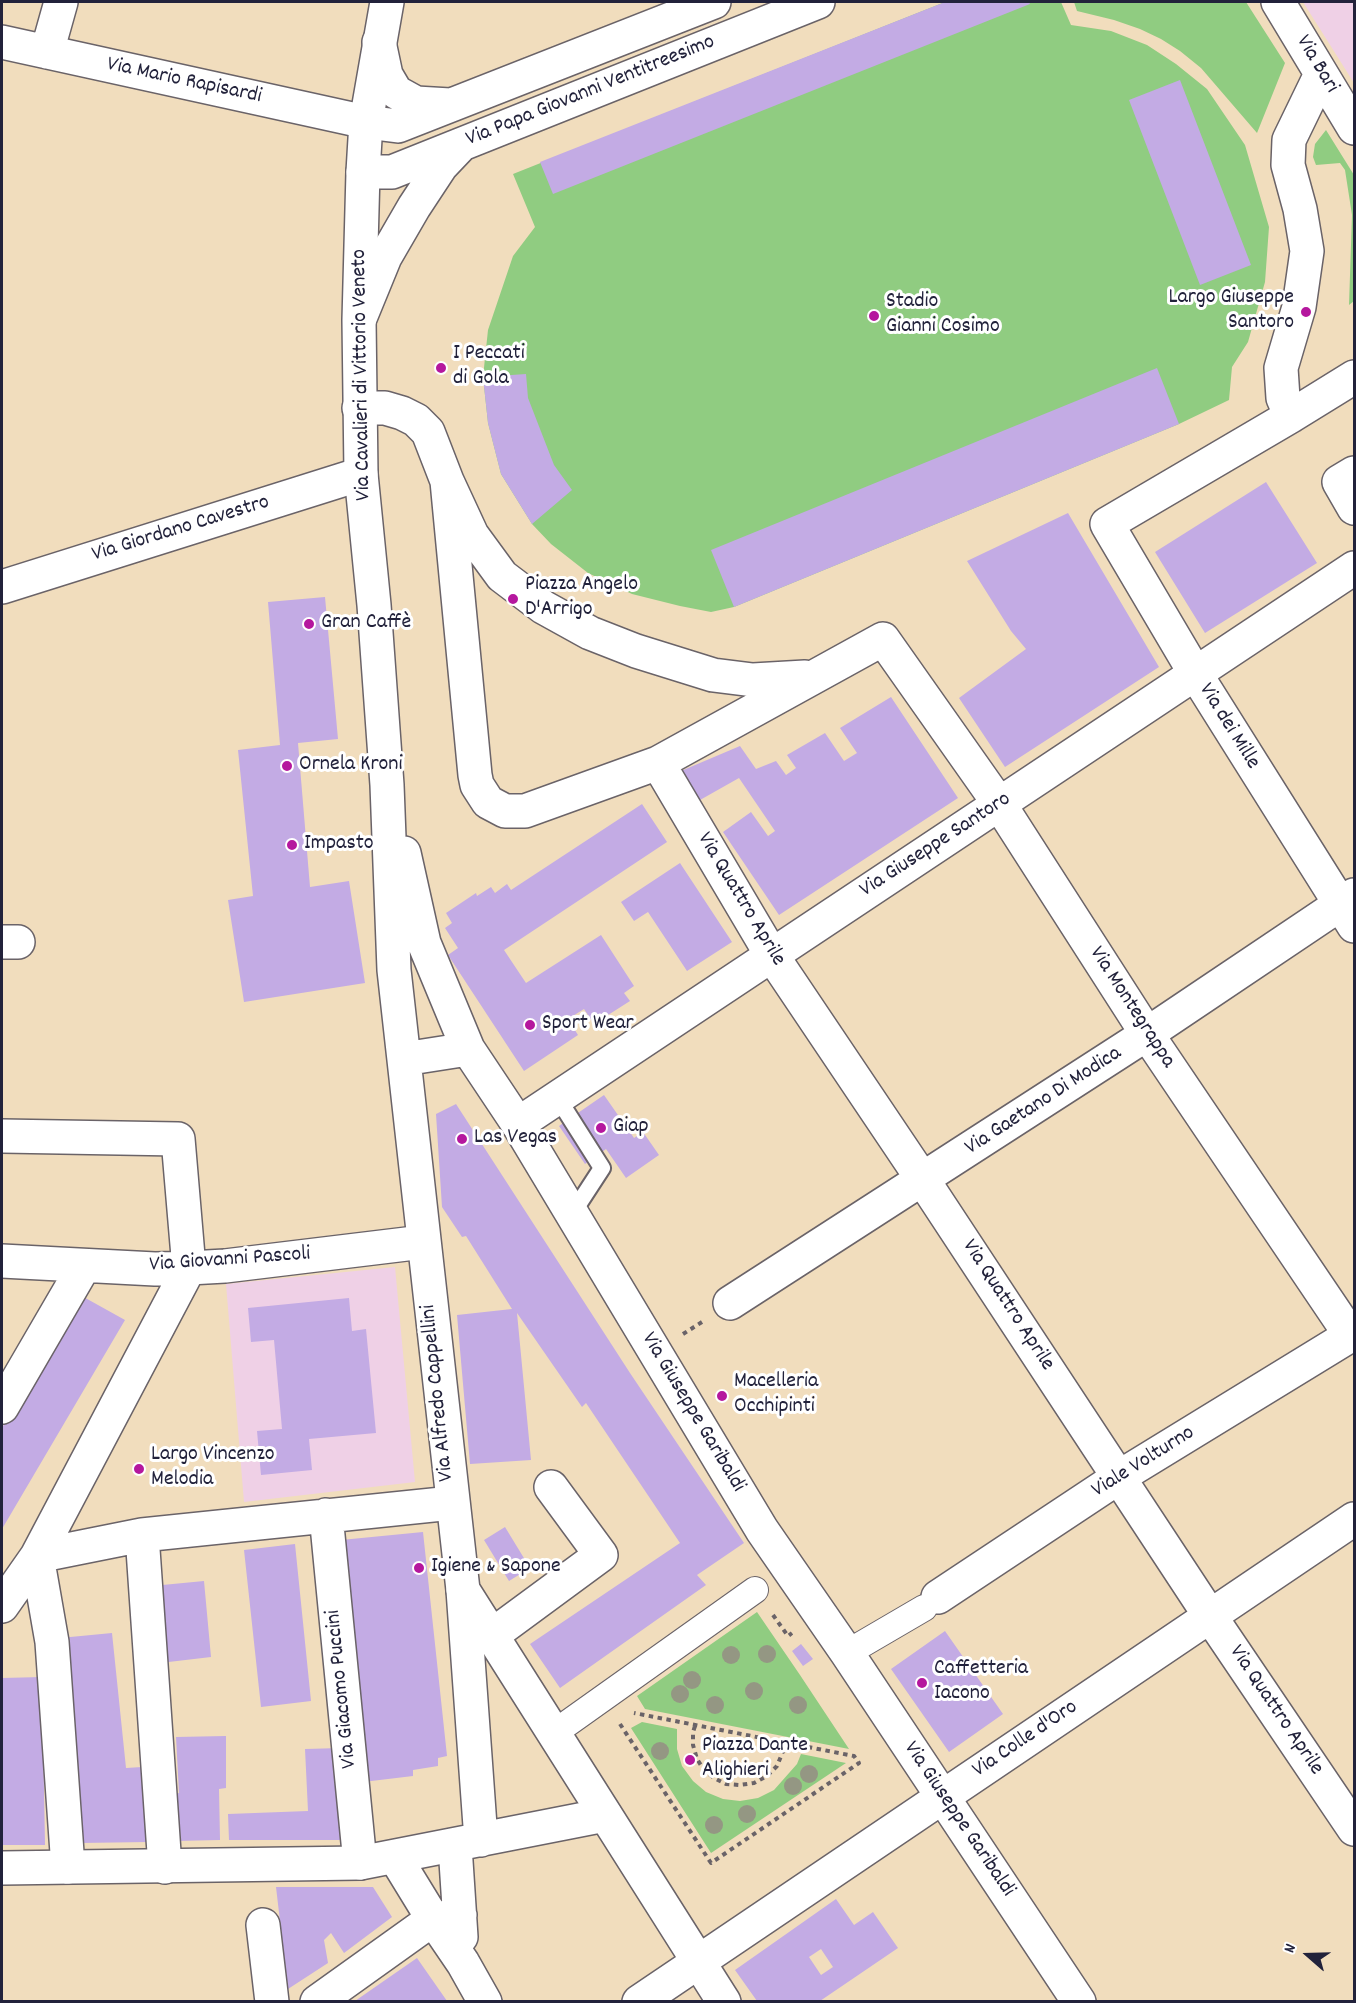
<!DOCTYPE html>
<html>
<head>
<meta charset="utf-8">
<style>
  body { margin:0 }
  #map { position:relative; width:1356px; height:2003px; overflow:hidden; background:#f1ddbd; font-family:Dekko,sans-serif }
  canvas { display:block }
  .frame { position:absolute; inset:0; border:3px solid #22223b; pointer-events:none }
  .north { position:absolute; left:1278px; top:1925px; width:60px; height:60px; -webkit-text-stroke:4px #fff; paint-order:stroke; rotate:290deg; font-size:16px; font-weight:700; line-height:24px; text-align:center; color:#22223b }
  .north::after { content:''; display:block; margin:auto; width:21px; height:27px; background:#22223b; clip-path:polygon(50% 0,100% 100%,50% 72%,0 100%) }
</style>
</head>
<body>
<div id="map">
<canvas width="1356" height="2003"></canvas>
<div class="frame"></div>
<div class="north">N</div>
</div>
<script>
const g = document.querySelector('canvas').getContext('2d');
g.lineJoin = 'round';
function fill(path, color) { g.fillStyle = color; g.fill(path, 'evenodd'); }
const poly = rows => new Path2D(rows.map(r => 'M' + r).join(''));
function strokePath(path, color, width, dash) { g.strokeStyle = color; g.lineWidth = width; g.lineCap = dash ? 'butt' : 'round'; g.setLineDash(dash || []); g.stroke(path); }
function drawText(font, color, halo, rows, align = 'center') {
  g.font = font + ' Dekko,sans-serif'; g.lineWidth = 6; g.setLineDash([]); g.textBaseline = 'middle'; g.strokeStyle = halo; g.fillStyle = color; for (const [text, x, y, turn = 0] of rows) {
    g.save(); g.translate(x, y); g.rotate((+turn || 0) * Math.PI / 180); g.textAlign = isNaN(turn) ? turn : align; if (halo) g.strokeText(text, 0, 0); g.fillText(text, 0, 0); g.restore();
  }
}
const built = poly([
  [1303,2,1354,2,1354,84,1354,83],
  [395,1267,415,1482,244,1502,226,1284]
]);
const green = poly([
  [945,2,1061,2,1071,25,1111,31,1147,45,1176,64,1207,89,1245,145,1269,227,1265,282,1248,342,1232,367,1229,400,1179,424,734,607,711,612,680,606,632,594,588,573,551,544,532,524,501,474,488,423,483,377,488,330,513,256,535,227,513,174],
  [1074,2,1246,2,1285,63,1257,133,1201,68,1180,51,1161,39,1140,29,1114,20,1077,11],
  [1326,130,1354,175,1354,301,1349,305,1352,215,1345,170,1340,163,1316,165,1313,157,1315,144],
  [757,1612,800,1675,849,1749,645,1709,637,1696],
  [642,1722,677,1729,677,1749,682,1766,693,1781,706,1792,723,1799,740,1801,758,1798,774,1790,797,1764,801,1754,846,1763,711,1853,631,1728]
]);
const building = poly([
  [945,2,1029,2,1030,4,553,194,540,162],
  [1180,80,1251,265,1200,285,1129,100],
  [1157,368,1179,424,734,607,711,550],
  [526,374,528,398,554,465,572,490,532,524,501,474,488,423,483,377],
  [1266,482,1317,563,1205,633,1155,552],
  [1068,513,1159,667,1005,767,959,698,1026,649,1011,631,967,561],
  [325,597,338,739,298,743,310,887,349,881,365,983,244,1002,228,900,253,896,238,750,280,745,268,602],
  [891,697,958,798,779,915,723,832,751,812,768,836,775,831,739,778,700,800,681,771,740,746,756,769,776,761,786,775,796,768,787,755,825,733,844,761,857,753,840,728],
  [642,804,667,842,504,950,526,983,601,935,634,986,624,993,630,1001,594,1024,584,1009,568,1019,578,1035,524,1071,448,955,458,948,445,928,452,923,446,913,476,893,477,896,491,887,495,893,507,884,511,890],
  [680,863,732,942,687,971,648,912,634,921,621,902],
  [604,1095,634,1138,643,1132,659,1155,626,1178,606,1149,585,1164,559,1126],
  [456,1104,630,1373,744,1543,697,1575,706,1585,560,1688,530,1644,680,1543,586,1403,582,1407,517,1313,531,1460,470,1464,457,1315,512,1309,466,1236,462,1237,442,1207,436,1114],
  [80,1295,125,1320,2,1529,2,1428],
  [349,1298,352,1331,366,1329,376,1433,309,1439,312,1470,261,1475,257,1431,282,1429,274,1340,251,1342,248,1308],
  [505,1527,530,1568,509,1581,484,1540],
  [423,1532,447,1756,438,1758,438,1766,413,1770,413,1776,363,1782,341,1540],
  [295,1544,311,1701,261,1707,244,1550],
  [204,1581,211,1657,160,1663,152,1586],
  [945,1631,1003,1714,949,1752,891,1669],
  [112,1633,126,1768,142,1767,149,1842,80,1843,60,1638],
  [801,1644,813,1659,803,1666,792,1651],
  [42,1677,45,1845,2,1845,2,1678],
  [226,1736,226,1788,219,1789,220,1840,175,1841,174,1794,179,1793,176,1737],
  [341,1748,344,1840,229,1840,228,1814,308,1811,305,1749],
  [276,1887,373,1887,392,1917,344,1953,331,1933,324,1940,328,1963,288,1989],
  [836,1899,854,1925,873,1912,898,1948,820,2001,757,2001,735,1970],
  [821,1949,833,1967,821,1975,809,1957],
  [417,1958,447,2001,355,2001]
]);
const path = poly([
  [683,1334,702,1322],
  [773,1615,788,1636,792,1633],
  [620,1724,711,1863,859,1763,854,1756,634,1713],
  [695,1726,693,1732,693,1745,697,1759,704,1770,714,1778,726,1784,740,1785,754,1783,767,1776,777,1766,786,1744]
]);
const service = poly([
  [557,1097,602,1168,572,1214]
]);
const pedestrian = poly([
  [847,1653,924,1608],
  [554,1733,755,1590]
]);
const minor = poly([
  [1278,2,1354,128],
  [2,42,366,122,398,126,714,2],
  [379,42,386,75,396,92,416,103,450,105],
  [47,52,61,2],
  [363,172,392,172,818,2],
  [360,318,385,257,414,207,441,166,460,146],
  [1354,377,1291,416,1107,524,1195,673,1354,926],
  [359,408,385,408,402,413,416,420,428,432,447,481,472,535,502,576,543,607,590,633,636,651,713,675,753,680,805,677],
  [1291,416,1283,398,1281,368,1299,307,1307,251,1300,209,1288,165,1289,140,1321,74],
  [1354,473,1339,482,1354,508],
  [447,481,475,775,477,785,488,802,505,811,525,811,658,763,883,639,1000,805,1147,1034,1351,1336],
  [2,587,361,474],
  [658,763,771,954,923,1180,1210,1616,1354,1829],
  [2,942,18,942],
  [518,1124,1354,568],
  [2,1136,178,1139,189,1268],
  [2,1261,155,1269,189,1268,225,1266,423,1242],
  [730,1303,1147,1034,1354,895],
  [2,1407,84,1266],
  [326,1515,360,1863],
  [142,1535,165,1867],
  [938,1597,1119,1477,1354,1333],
  [2,1606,37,1556,189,1268],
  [491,1636,601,1555,551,1487],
  [455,1846,461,1937],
  [395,1857,433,1919,463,1963,485,2002],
  [68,1867,52,1642,37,1556,142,1535,452,1503],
  [263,1925,272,2002],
  [317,2002,433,1919,460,1915],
  [639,2002,1354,1519]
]);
const tertiary = poly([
  [463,1590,481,1840],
  [2,1868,360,1863,605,1815]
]);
const secondary = poly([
  [387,2,366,122,363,172,359,320,361,474,374,605,387,785,394,970,463,1590,724,2002],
  [404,853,424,943,468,1049,518,1124,762,1530,847,1653,1079,2002],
  [404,1059,468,1049]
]);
const trees = [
  [767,1654],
  [731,1655],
  [692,1680],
  [754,1691],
  [680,1694],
  [715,1705],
  [798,1705],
  [660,1751],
  [809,1774],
  [793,1786],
  [747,1814],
  [714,1825]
];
const markers = [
  [1306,312,6,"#b5179e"],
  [874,316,6,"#b5179e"],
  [441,368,6,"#b5179e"],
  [513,599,6,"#b5179e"],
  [309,624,6,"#b5179e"],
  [287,766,6,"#b5179e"],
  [292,845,6,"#b5179e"],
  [530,1025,6,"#b5179e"],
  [601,1128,6,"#b5179e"],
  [462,1139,6,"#b5179e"],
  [722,1396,6,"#b5179e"],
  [139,1469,6,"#b5179e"],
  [419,1568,6,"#b5179e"],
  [922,1683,6,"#b5179e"],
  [690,1760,6,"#b5179e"]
];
const streetNames = [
  ["Via Bari",1316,65,59],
  ["Via Mario Rapisardi",184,82,12],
  ["Via Papa Giovanni Ventitreesimo",591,92,-22],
  ["Via Cavalieri di Vittorio Veneto",363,375,-91],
  ["Via Giordano Cavestro",181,530,-17],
  ["Via dei Mille",1228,727,58],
  ["Via Giuseppe Santoro",936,846,-33],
  ["Via Quattro Aprile",740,900,59],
  ["Via Montegrappa",1131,1008,57],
  ["Via Gaetano Di Modica",1044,1102,-33],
  ["Via Giovanni Pascoli",230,1261,-4],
  ["Via Quattro Aprile",1007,1306,57],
  ["Via Alfredo Cappellini",439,1393,-96],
  ["Via Giuseppe Garibaldi",692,1413,59],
  ["Viale Volturno",1144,1463,-32],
  ["Via Giacomo Puccini",343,1689,-96],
  ["Via Quattro Aprile",1275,1711,56],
  ["Via Colle d'Oro",1026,1740,-34],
  ["Via Giuseppe Garibaldi",958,1820,56]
];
const poiNames = [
  ["Largo Giuseppe",1294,299,"right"],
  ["Santoro",1294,324,"right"],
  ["Stadio",886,303],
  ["Gianni Cosimo",886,328],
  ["I Peccati",453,355],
  ["di Gola",453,380],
  ["Piazza Angelo",525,586],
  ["D'Arrigo",525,611],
  ["Gran Caffè",321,624],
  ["Ornela Kroni",299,766],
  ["Impasto",304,845],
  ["Sport Wear",542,1025],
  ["Giap",613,1128],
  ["Las Vegas",474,1139],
  ["Macelleria",734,1383],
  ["Occhipinti",734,1408],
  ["Largo Vincenzo",151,1456],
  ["Melodia",151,1481],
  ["Igiene & Sapone",431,1568],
  ["Caffetteria",934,1670],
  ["Iacono",934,1695],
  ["Piazza Dante",702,1747],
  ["Alighieri",702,1772]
];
fill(built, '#efd0e6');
fill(green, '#90cc81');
fill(building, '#c3abe4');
strokePath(service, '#6a6368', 20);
strokePath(pedestrian, '#6a6368', 28);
strokePath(minor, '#6a6368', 36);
strokePath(tertiary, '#6a6368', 36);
strokePath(secondary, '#6a6368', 36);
strokePath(path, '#6a6368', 4, [4.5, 4.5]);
strokePath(service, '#fff', 16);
strokePath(pedestrian, '#fff', 26);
strokePath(minor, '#fff', 33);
strokePath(tertiary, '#fff', 33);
strokePath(secondary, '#fff', 33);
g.fillStyle = '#949783';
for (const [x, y] of trees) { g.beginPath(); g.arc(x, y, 9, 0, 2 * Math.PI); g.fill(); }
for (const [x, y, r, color] of markers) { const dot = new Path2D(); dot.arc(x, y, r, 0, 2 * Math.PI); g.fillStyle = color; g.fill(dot); strokePath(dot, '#fff', 2); }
drawText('22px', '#22223b', '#fff', streetNames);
drawText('22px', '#22223b', '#fff', poiNames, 'left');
</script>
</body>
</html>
